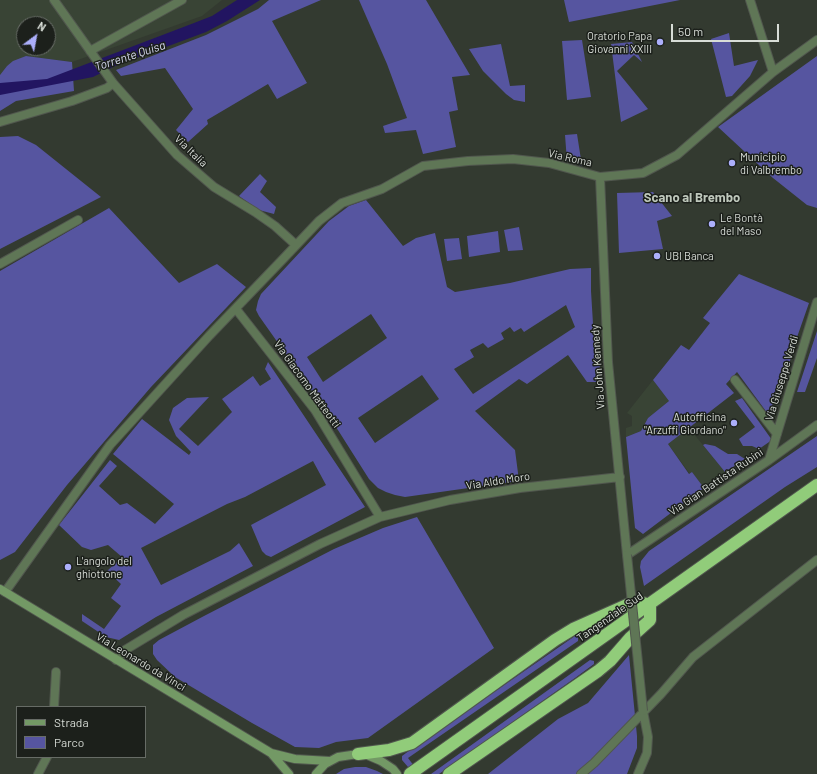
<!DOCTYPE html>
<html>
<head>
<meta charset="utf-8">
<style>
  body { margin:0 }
  #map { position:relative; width:817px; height:774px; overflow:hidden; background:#333a30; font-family:Barlow,sans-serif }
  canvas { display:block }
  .legend { position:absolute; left:16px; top:706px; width:130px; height:52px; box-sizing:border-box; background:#1c201b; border:1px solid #676c66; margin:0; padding:5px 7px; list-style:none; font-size:12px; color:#d8ddd7 }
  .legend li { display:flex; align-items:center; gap:8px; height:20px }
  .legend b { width:20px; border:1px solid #676c66 }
  .north { position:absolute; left:16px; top:16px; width:40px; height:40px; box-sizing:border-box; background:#1c201b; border:1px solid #676c66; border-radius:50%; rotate:32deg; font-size:11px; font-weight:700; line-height:16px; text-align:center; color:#d8ddd7 }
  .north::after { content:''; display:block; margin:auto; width:14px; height:18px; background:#acaffb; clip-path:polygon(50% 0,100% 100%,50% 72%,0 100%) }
  .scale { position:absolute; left:671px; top:24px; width:108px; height:18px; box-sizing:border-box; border:2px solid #d8ddd7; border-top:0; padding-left:5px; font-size:12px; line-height:14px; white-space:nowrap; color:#d8ddd7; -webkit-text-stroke:3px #1c201b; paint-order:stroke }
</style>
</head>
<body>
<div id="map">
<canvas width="817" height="774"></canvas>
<ul class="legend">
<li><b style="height:5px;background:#739965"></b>Strada</li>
<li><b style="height:11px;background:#5655a0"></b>Parco</li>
</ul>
<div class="north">N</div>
<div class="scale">50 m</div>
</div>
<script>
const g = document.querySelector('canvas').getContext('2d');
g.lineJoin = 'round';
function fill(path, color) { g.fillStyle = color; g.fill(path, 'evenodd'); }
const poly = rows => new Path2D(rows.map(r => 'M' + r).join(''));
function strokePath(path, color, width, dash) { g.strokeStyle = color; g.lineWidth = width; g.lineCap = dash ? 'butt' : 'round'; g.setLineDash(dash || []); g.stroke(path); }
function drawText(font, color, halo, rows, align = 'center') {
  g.font = font + ' Barlow,sans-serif'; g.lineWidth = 3; g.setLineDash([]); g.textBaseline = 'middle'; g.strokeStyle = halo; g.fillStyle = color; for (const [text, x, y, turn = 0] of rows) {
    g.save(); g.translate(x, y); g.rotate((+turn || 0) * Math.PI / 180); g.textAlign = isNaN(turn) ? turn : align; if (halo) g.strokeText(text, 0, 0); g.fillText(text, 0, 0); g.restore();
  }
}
const built = poly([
  [0,0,222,0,202,16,72,62,26,56,7,66,0,75],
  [24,24,48,24,48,48,24,48],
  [653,380,669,401,648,418,641,431,626,437,626,428,632,426,632,416,627,413],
  [689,428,725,472,704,488,692,472,690,474,668,444]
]);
const green = poly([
  [269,0,321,0,272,21,307,83,277,99,268,84,207,120,208,124,188,142,176,130,193,109,165,68,121,76,116,70,206,35,258,9],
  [359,0,426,0,470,75,452,77,458,110,449,112,456,147,423,154,416,130,385,133,383,126,407,118,387,64],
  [564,0,680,0,569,22],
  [729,33,734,66,758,60,750,76,732,96,726,97,711,39],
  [582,40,591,97,567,100,562,41],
  [632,42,642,62,634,55,617,71,648,109,621,122,611,44],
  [501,44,510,86,525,85,525,102,514,100,506,94,483,71,469,49],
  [26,56,72,62,74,91,16,101,0,111,0,75,7,66,13,61],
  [817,56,817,208,807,205,773,178,718,127],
  [577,134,582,166,567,161,565,135],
  [18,136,36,145,101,197,0,249,0,137],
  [260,174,267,181,260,192,276,207,274,214,259,210,239,196],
  [653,192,672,216,657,221,663,249,619,253,617,193],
  [366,200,403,246,416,238,435,233,447,287,455,292,510,283,570,269,591,268,591,291,594,340,596,341,602,382,587,382,568,355,527,384,519,379,475,411,515,450,518,473,518,481,405,497,395,495,386,492,378,488,369,479,324,408,259,316,256,310,258,301,261,294,329,221,349,206],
  [566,305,575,327,473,394,454,369,474,357,470,350,483,343,488,348,504,339,501,333,510,327,514,332,521,328,524,332],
  [371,314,387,338,323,382,307,357],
  [422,375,439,399,375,443,358,418],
  [109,208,179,283,217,264,246,287,151,387,67,485,15,552,0,560,0,271],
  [519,227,523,250,508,251,504,230],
  [498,231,500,252,469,257,467,236],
  [459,238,462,259,447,261,444,239],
  [739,274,809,303,795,343,786,375,768,414,737,372,726,384,734,393,668,444,689,474,692,472,704,488,643,534,635,528,626,437,641,431,648,418,669,401,653,380,681,345,689,350,710,323,703,318],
  [817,331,817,358,805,392,797,392],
  [268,362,365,507,271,557,266,555,262,551,251,525,326,485,313,461,245,497,227,504,141,548,161,585,230,551,239,543,253,566,156,617,119,640,106,637,82,621,82,614,104,629,121,606,111,598,121,584,107,571,122,557,108,545,91,550,82,547,59,525,110,460,117,466,99,486,120,505,127,503,155,524,174,504,113,454,142,419,189,455,191,452,176,436,169,420,173,408,187,398,209,397,179,429,198,446,232,412,222,399,253,376,260,386,271,379,265,369],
  [742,398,772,440,759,449,752,446,743,446,739,439,755,427,735,401],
  [817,436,817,467,785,487,644,586,640,567,641,561,649,551],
  [705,444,715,446,728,454,737,454,745,459,725,472,703,445],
  [417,517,494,648,368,738,336,742,319,748,295,747,252,723,175,677,157,660,153,654,153,645,159,640,204,616,334,549,383,528],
  [575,636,578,637,578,641,408,758,420,774,414,774,402,760,402,756,406,753],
  [629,655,637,736,637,748,627,774,488,774,558,719,588,703],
  [590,660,594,661,594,664,575,678,439,774,431,774],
  [355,767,366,767,377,771,383,774,336,774,344,769]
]);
const water = poly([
  [237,0,260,0,227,21,206,32,115,66,93,77,0,95,0,83,47,79,194,23,212,16]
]);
const street = poly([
  [54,0,113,83,177,155,214,187,255,212,275,226,296,245],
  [750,0,773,72],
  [90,51,182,0],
  [0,122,72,101,107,88,113,83],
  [600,177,608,362,627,555,769,460,817,425],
  [0,264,78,220],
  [236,309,315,410,380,517],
  [735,380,777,434],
  [769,460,817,302],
  [5,592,110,445,209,336,283,259,319,221,342,203,382,189,423,166,468,161,513,159,549,163,600,177,643,173,677,155,773,72,817,40],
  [116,660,125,650,183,615,320,544,380,517,450,500,479,495,520,488,620,477],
  [54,707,56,672],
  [38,774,47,757],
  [581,774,594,763,661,694,693,657,817,560],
  [638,774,647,753,648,737,643,711]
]);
const secondary = poly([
  [0,589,271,753,295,759,330,761],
  [271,753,289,774],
  [316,774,325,764,338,757,358,754,367,755,381,761,393,769,397,774]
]);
const highway = poly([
  [358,754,389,750,412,743,555,640,573,629,636,601,650,605],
  [410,774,817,485],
  [449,774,598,671,610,661,630,638,650,620,650,605]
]);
const streetBridge = poly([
  [627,555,643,711]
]);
const markers = [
  [660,42,4,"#acaffb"],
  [732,163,4,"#acaffb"],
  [712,224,4,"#acaffb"],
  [657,256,4,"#acaffb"],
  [734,423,4,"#acaffb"],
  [68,567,4,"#acaffb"]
];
const poiNames = [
  ["Oratorio Papa",652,36,"right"],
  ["Giovanni XXIII",652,49,"right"],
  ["Municipio",740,157],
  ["di Valbrembo",740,170],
  ["Le Bontà",720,218],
  ["del Maso",720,231],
  ["UBI Banca",665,256],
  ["Autofficina",726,417,"right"],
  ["\"Arzuffi Giordano\"",726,430,"right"],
  ["L'angolo del",76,561],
  ["ghiottone",76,574]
];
const streetNames = [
  ["Via Italia",191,151,44],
  ["Via Roma",570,158,13],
  ["Via John Kennedy",598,367,-94],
  ["Via Giuseppe Verdi",782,378,-73],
  ["Via Giacomo Matteotti",307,384,54],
  ["Via Aldo Moro",498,481,-9],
  ["Via Gian Battista Rubini",716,482,-34],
  ["Tangenziale Sud",610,617,-35],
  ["Via Leonardo da Vinci",141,662,31]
];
const waterNames = [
  ["Torrente Quisa",130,56,-18]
];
const quarterNames = [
  ["Scano al Brembo",692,198]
];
fill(built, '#394435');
fill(green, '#5655a0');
fill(water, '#221561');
strokePath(street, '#51574e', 10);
strokePath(secondary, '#51574e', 10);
strokePath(highway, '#51574e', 14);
strokePath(street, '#5f7656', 8);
strokePath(secondary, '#739965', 8);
strokePath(highway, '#91cc7a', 12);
strokePath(streetBridge, '#51574e', 10, []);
strokePath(streetBridge, '#5f7656', 8);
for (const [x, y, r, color] of markers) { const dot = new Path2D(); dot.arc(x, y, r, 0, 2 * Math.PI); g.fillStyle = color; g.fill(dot); strokePath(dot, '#1c201b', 1.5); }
drawText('11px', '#d8ddd7', '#1c201b', poiNames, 'left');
drawText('11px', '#d8ddd7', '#1c201b', streetNames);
drawText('italic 12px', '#d8daf1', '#1c201b', waterNames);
drawText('bold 13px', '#bec7bb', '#1c201b', quarterNames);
</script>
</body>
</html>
